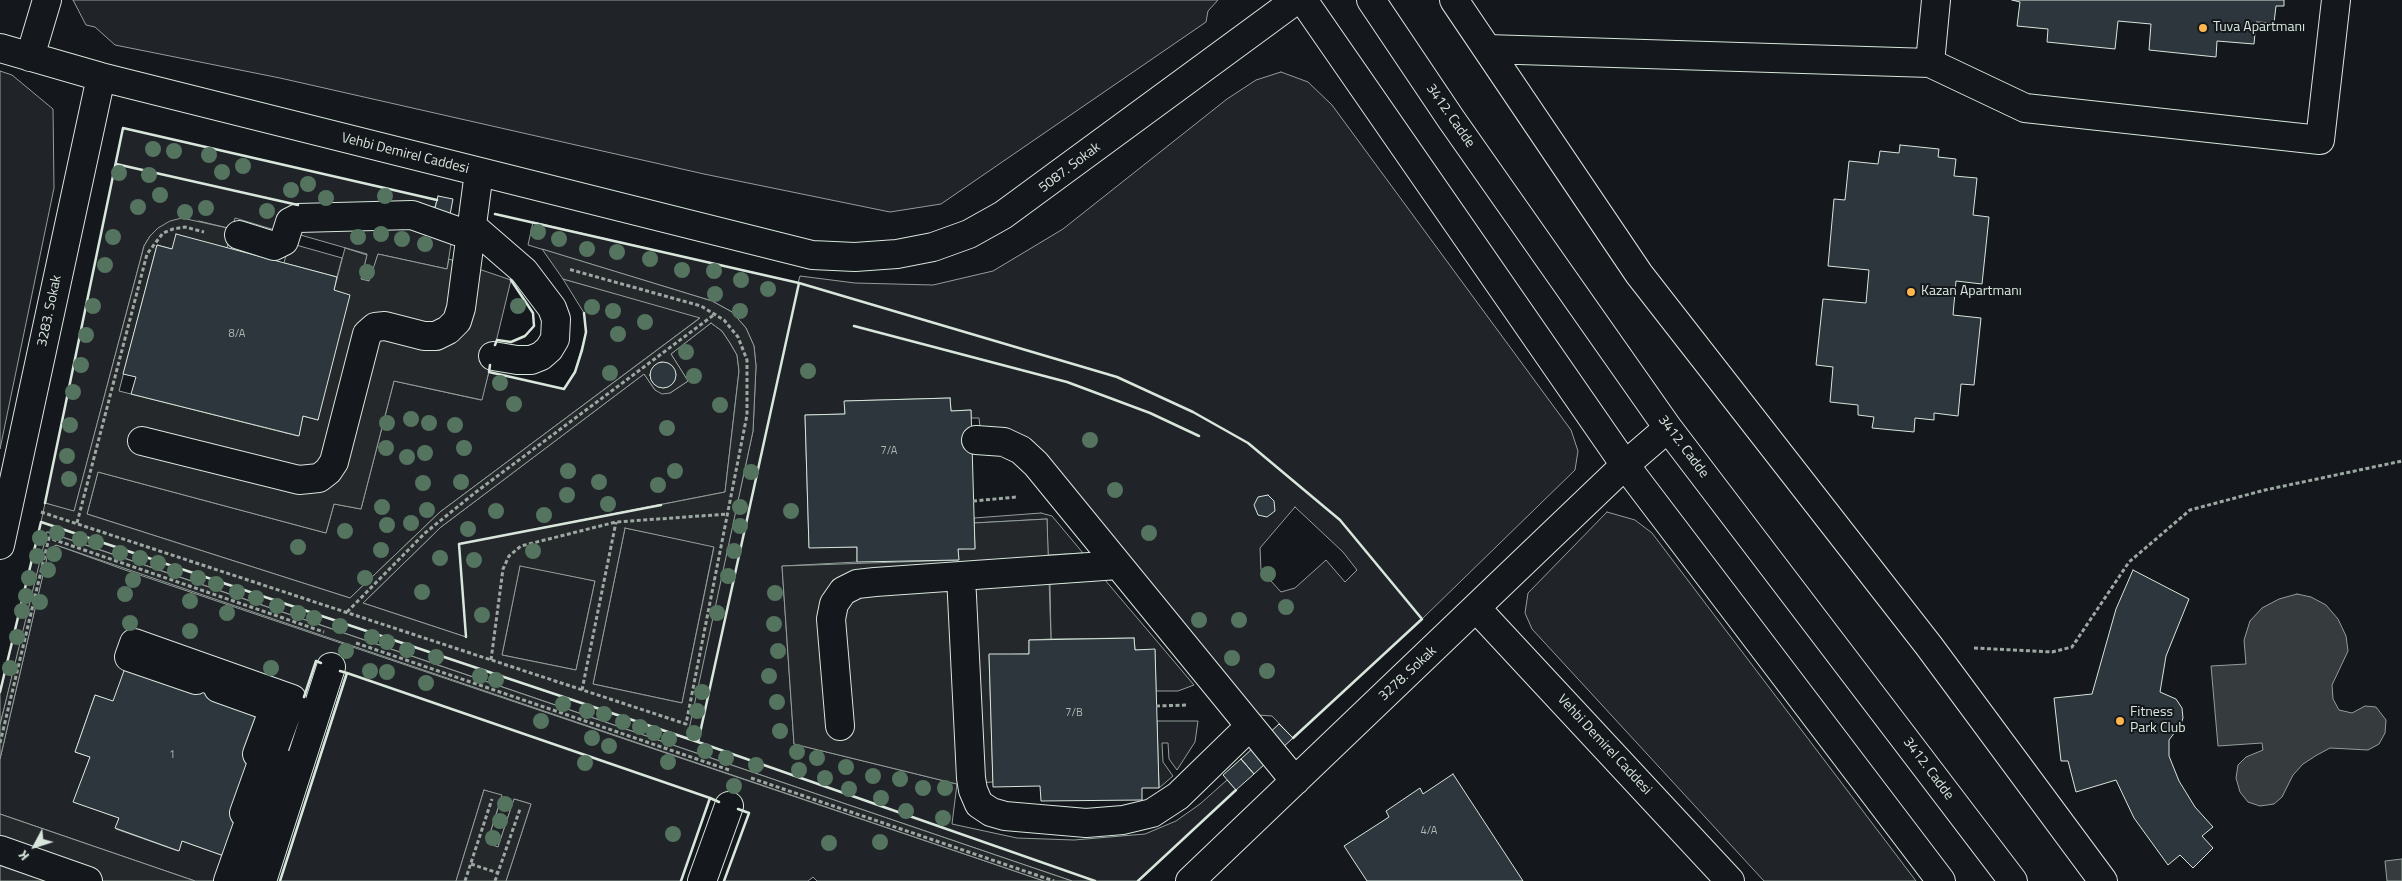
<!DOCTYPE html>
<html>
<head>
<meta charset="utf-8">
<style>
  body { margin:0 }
  #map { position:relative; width:2402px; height:881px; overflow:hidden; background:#14181c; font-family:"Titillium Web",sans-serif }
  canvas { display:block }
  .north { position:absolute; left:10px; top:821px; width:50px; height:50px; -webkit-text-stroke:4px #14181c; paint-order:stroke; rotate:230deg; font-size:14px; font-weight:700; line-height:20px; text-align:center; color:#d8e6dc }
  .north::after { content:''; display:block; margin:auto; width:18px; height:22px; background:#d8e6dc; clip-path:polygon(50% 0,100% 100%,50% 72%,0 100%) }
</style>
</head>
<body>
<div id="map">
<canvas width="2402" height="881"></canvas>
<div class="north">K</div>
</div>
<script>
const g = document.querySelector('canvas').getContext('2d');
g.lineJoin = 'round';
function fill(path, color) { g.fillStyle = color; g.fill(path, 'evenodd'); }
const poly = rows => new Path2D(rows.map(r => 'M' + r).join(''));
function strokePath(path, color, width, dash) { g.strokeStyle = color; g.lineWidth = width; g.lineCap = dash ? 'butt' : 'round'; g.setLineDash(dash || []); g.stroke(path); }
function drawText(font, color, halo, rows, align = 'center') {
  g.font = font + ' "Titillium Web",sans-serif'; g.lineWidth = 4; g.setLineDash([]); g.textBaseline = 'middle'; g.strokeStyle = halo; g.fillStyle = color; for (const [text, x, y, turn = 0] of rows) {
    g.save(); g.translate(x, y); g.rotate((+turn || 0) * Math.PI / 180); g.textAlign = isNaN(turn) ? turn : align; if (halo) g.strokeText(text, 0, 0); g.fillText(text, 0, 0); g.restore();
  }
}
const green = poly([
  [73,0,1218,0,1208,11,1206,22,941,204,890,212,704,174,280,78,115,45,95,27,86,25,73,0],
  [0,71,12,75,53,109,54,188,0,449,0,71],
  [1281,72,1308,82,1332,105,1571,430,1578,451,1575,470,1422,619,1293,738,1272,716,1257,715,1037,446,1026,437,1005,428,980,427,979,418,971,418,971,410,951,411,950,398,845,401,845,414,805,415,809,547,857,547,857,562,782,566,794,744,957,784,952,824,1017,838,1074,840,1145,834,1176,821,1200,804,1227,780,1236,790,1138,881,1072,881,48,532,0,725,0,692,41,522,686,738,753,431,756,366,754,346,746,328,732,312,712,301,528,245,533,222,798,283,800,276,855,283,933,285,993,271,1063,229,1227,99,1256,80,1281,72],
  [1295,507,1343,552,1357,570,1345,582,1326,560,1295,588,1281,592,1261,570,1260,548,1295,507],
  [123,128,437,200,435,207,291,211,275,230,235,218,232,229,199,221,150,236,144,246,74,512,45,503,123,128],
  [410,224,452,238,447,269,378,254,370,281,361,279,367,254,297,234,300,225,410,224],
  [289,243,342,258,337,277,284,263,289,243],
  [563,279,701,317,440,512,350,598,87,514,98,472,326,533,334,504,361,509,394,381,481,400,489,372,564,389,575,372,586,332,584,313,563,279],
  [711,323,722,331,730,343,737,355,739,371,725,492,459,544,466,637,363,603,441,527,644,374,655,390,670,393,688,381,671,354,711,323],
  [1607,512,1635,520,1652,533,1916,881,1764,881,1532,629,1525,613,1528,593,1607,512],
  [1041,513,1052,516,1083,553,1048,555,1047,519,974,523,974,518,1041,513],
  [625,528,714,546,682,703,593,684,625,528],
  [56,545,125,570,1044,881,817,881,813,877,808,881,724,881,749,813,710,799,681,881,506,881,531,804,514,799,498,847,487,843,502,796,484,790,456,881,280,881,346,673,316,662,282,763,95,695,75,752,90,757,74,802,119,818,116,829,178,851,182,841,224,856,228,881,195,881,0,814,0,759,49,548,56,545],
  [520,565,595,581,576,670,502,655,520,565],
  [1105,580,1194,685,1178,691,1156,691,1155,650,1135,650,1134,638,1051,639,1050,584,1105,580],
  [1157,721,1198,721,1195,742,1177,770,1169,759,1168,743,1162,743,1163,762,1173,776,1159,788,1157,721]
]);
const parking = poly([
  [182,218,232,229,227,248,172,249,157,245,119,391,298,436,303,416,318,420,334,290,345,248,367,255,361,279,369,281,378,254,447,269,449,259,511,280,482,400,394,381,361,509,334,504,326,533,98,472,87,514,350,598,440,512,700,318,563,279,542,249,712,301,732,312,746,328,754,346,756,366,753,431,687,739,41,522,45,503,74,511,144,246,150,236,158,228,170,221,182,218],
  [711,323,722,331,730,343,737,355,739,371,725,492,459,544,466,637,363,603,441,527,644,374,655,390,662,394,670,393,688,381,671,354,711,323],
  [661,362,670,364,676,374,674,382,664,388,653,383,650,375,654,367,661,362],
  [625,528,714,547,682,703,593,684,625,528],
  [520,566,595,581,576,670,502,655,520,566],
  [1047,519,1051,639,1029,640,1029,654,989,655,993,782,957,784,794,744,782,566,958,560,958,549,975,548,974,523,1047,519],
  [47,532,1072,881,1044,881,56,545,49,549,0,759,0,725,47,532],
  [484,790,502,795,487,843,498,847,514,799,531,804,506,881,456,881,484,790],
  [0,814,61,835,195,881,0,881,0,814]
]);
const water = poly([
  [2297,594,2311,597,2326,605,2338,619,2346,636,2348,651,2332,685,2333,699,2339,710,2352,713,2365,706,2376,707,2386,720,2385,733,2379,744,2368,750,2330,748,2317,755,2303,764,2293,775,2282,797,2274,804,2260,806,2248,802,2240,792,2236,778,2238,765,2246,757,2263,750,2262,743,2218,746,2211,666,2246,664,2244,640,2250,621,2262,608,2279,599,2297,594],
  [2402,859,2402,881,2387,881,2385,861,2402,859]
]);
const building = poly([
  [2012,0,2284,0,2284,6,2276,6,2274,23,2256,22,2254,44,2217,41,2216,57,2149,50,2151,24,2118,21,2115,49,2047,42,2048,29,2017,26,2020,2,2012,0],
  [1900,145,1939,149,1938,157,1956,159,1954,176,1977,178,1973,215,1989,217,1982,284,1956,281,1953,315,1981,318,1974,385,1961,384,1958,416,1934,413,1934,420,1915,418,1914,432,1872,428,1874,417,1858,415,1858,405,1830,402,1833,367,1816,365,1823,299,1866,303,1869,270,1828,266,1834,199,1845,200,1849,161,1878,164,1880,151,1899,153,1900,145],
  [438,196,453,199,449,220,433,216,438,196],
  [176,234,337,277,334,290,350,295,318,420,303,416,299,436,131,394,136,377,123,374,157,245,172,249,176,234],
  '650 375a13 13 0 1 1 26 0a13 13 0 1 1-26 0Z',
  [950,398,951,411,971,410,975,549,958,549,959,560,857,562,857,547,809,548,805,415,845,414,844,401,950,398],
  [1268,495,1274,501,1275,511,1267,517,1258,515,1254,505,1258,497,1268,495],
  [2133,570,2189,599,2166,656,2160,692,2176,699,2182,708,2183,718,2181,724,2169,740,2169,756,2179,781,2195,807,2213,827,2202,836,2213,848,2193,868,2180,855,2168,865,2134,818,2116,780,2076,792,2068,761,2061,761,2054,698,2092,694,2116,609,2133,570],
  [1134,638,1135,650,1155,649,1159,788,1142,788,1142,800,1041,801,1040,786,993,787,989,654,1029,654,1029,640,1134,638],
  [129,657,274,708,224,856,182,841,179,851,115,828,119,818,73,802,90,757,75,752,95,695,113,701,129,657],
  [1279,724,1293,738,1254,774,1241,759,1279,724],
  [1241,759,1254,774,1236,790,1223,775,1241,759],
  [1453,774,1523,881,1367,881,1344,846,1389,817,1386,811,1420,788,1423,794,1453,774]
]);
const path = poly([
  [973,501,1017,497],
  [41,512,686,724,747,415,747,360,738,337,724,320,701,306,568,269],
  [77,523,147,254,163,233,173,229,185,227,204,232],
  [347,612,425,533,476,492,715,314],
  [356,643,729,770],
  [1974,648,2052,652,2072,647,2129,562,2190,510,2265,490,2402,461],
  [491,660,503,569,509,556,521,546,616,522,728,514],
  [582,690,616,522],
  [1156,706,1188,705],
  [0,743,49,538,324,632],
  [751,778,1054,881],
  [471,864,498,873],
  [465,881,492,799],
  [495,881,520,809]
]);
const minor = poly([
  [1303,0,1625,465,1941,881],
  [1371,0,1451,119,1668,428,2013,881],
  [1454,0,1639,274,1929,646,2103,881],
  [0,48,101,77,812,255,855,257,897,254,933,247,969,234,1003,215,1296,0],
  [1487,49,1930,63,2025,108,2320,140,2336,0],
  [30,57,47,0],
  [1930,63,1936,0],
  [472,226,524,271,552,308,556,319,555,339,549,349,541,356,531,360,517,360,493,356],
  [239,235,274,246,284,241,290,222,298,218,412,215,471,236],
  [976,440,1004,442,1021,450,1036,464,1295,781],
  [142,441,299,480,319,478,328,471,334,462,367,334,375,327,385,326,424,336,436,336,448,330,457,321,461,308,479,172],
  [0,545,101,77],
  [961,576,971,778,973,790,979,804,991,812,1005,816,1086,823,1123,820,1152,813,1178,796,1249,727],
  [1477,609,1730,881],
  [840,726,831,619,834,604,843,591,857,584,875,582,1118,565],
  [0,850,88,881],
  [228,881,251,816,244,813,264,757,257,754,274,708,218,688,219,683,197,675,196,680,129,657,134,643,292,699,270,759,282,763,241,881],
  [262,881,331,667],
  [702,881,729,806],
  [1190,881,1625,465,1668,428]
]);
const wall = poly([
  [116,164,298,205],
  [799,283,1117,377,1193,412,1248,443,1340,520,1422,619,1293,738],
  [854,326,1067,382,1150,413,1199,436],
  [495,345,497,340,511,342,525,336,534,326,533,313,511,280],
  [490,365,489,372,564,389,575,372,582,350,586,332,584,313],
  [45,503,123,128,437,200],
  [466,637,459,544,661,505],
  [347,673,710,798],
  [0,692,41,522,698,742,799,283,495,214],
  [304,697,316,661,321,663],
  [698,742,1095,881],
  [280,881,347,673,340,671],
  [681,881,710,798,719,802],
  [724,881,749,813,738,809],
  [1138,881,1236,790]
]);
const trees = [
  [153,149],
  [174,151],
  [209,155],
  [243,166],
  [222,172],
  [119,173],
  [149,175],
  [308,184],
  [291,190],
  [160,195],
  [385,196],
  [326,198],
  [138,207],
  [206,208],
  [267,211],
  [185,212],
  [538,232],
  [381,234],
  [113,237],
  [358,237],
  [402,239],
  [559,239],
  [425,244],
  [587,249],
  [617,252],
  [650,259],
  [105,265],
  [682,270],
  [714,271],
  [367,272],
  [741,280],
  [768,289],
  [715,294],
  [93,306],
  [518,306],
  [592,307],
  [613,311],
  [740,311],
  [645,322],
  [618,334],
  [86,335],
  [686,352],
  [81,365],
  [808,371],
  [610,373],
  [694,376],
  [500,383],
  [73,392],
  [514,404],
  [720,405],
  [411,419],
  [387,423],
  [429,423],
  [70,425],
  [455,425],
  [667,428],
  [1090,440],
  [386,448],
  [464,448],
  [425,453],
  [67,456],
  [407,457],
  [568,471],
  [675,471],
  [751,472],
  [69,479],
  [461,482],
  [599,482],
  [423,483],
  [658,485],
  [1115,490],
  [567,495],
  [608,504],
  [382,507],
  [740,507],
  [427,510],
  [496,511],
  [791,511],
  [544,515],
  [411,523],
  [387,525],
  [740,526],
  [468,529],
  [345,531],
  [57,533],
  [1149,533],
  [40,538],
  [80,539],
  [96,542],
  [298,547],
  [381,550],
  [533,551],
  [734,551],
  [120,553],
  [54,554],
  [37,556],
  [140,558],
  [440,558],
  [474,560],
  [158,563],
  [48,570],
  [175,571],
  [1268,574],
  [728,576],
  [29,578],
  [198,578],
  [365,578],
  [133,580],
  [216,584],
  [237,592],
  [422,592],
  [775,593],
  [125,594],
  [26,596],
  [256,598],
  [190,601],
  [40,602],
  [277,606],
  [1286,607],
  [22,611],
  [227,613],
  [298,613],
  [717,613],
  [482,615],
  [314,618],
  [1199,620],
  [1239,620],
  [130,623],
  [774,624],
  [340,626],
  [190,631],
  [17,637],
  [372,637],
  [387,642],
  [407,650],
  [346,651],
  [778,651],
  [436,657],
  [1232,658],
  [10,668],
  [271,668],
  [370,671],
  [1267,671],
  [387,672],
  [480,676],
  [769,676],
  [496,680],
  [426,683],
  [702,692],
  [777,702],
  [563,704],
  [587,711],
  [697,711],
  [604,714],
  [541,721],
  [623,722],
  [640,727],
  [780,731],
  [654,733],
  [694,733],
  [592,738],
  [669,739],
  [609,746],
  [705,751],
  [797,752],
  [726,758],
  [817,758],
  [668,762],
  [585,763],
  [756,765],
  [846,767],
  [799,770],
  [873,776],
  [825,778],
  [900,779],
  [734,786],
  [923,788],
  [945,788],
  [849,789],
  [881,798],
  [505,804],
  [906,811],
  [943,818],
  [500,821],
  [673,834],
  [493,838],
  [880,842],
  [829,843]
];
const markers = [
  [2203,28,5,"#ffb74d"],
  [1911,292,5,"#ffb74d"],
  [2120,721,5,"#ffb74d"]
];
const numberNames = [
  ["8/A",237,334],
  ["7/A",889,451],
  ["7/B",1074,713],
  ["1",172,755],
  ["4/A",1429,831]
];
const poiNames = [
  ["Tuva Apartmanı",2213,28],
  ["Kazan Apartmanı",1921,292],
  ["Fitness",2130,713],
  ["Park Club",2130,729]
];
const streetNames = [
  ["3412. Cadde",1450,116,55],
  ["Vehbi Demirel Caddesi",405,154,14],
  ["5087. Sokak",1070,168,-37],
  ["3283. Sokak",50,311,-78],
  ["3412. Cadde",1683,447,53],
  ["3278. Sokak",1408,674,-43],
  ["Vehbi Demirel Caddesi",1604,745,47],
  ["3412. Cadde",1928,769,53]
];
fill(green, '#202428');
strokePath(green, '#939e99', 1);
fill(parking, '#24282b');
strokePath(parking, '#939e99', 1);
fill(water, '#363b3e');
strokePath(water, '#939e99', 1);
fill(building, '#2c363c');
strokePath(building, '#d8e6dc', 1);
strokePath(minor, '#d8e6dc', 30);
strokePath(path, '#9da8a2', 3, [4, 2.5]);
strokePath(minor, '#14181c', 28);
strokePath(wall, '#d8e6dc', 2.5);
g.fillStyle = '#55745f';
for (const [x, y] of trees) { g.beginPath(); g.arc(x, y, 8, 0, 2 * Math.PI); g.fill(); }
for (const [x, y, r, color] of markers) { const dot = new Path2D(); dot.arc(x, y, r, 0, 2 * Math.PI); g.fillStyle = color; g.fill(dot); strokePath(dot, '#14181c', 2); }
drawText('11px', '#adbab4', null, numberNames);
drawText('14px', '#d8e6dc', '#14181c', poiNames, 'left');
drawText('14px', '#d8e6dc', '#14181c', streetNames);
</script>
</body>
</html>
